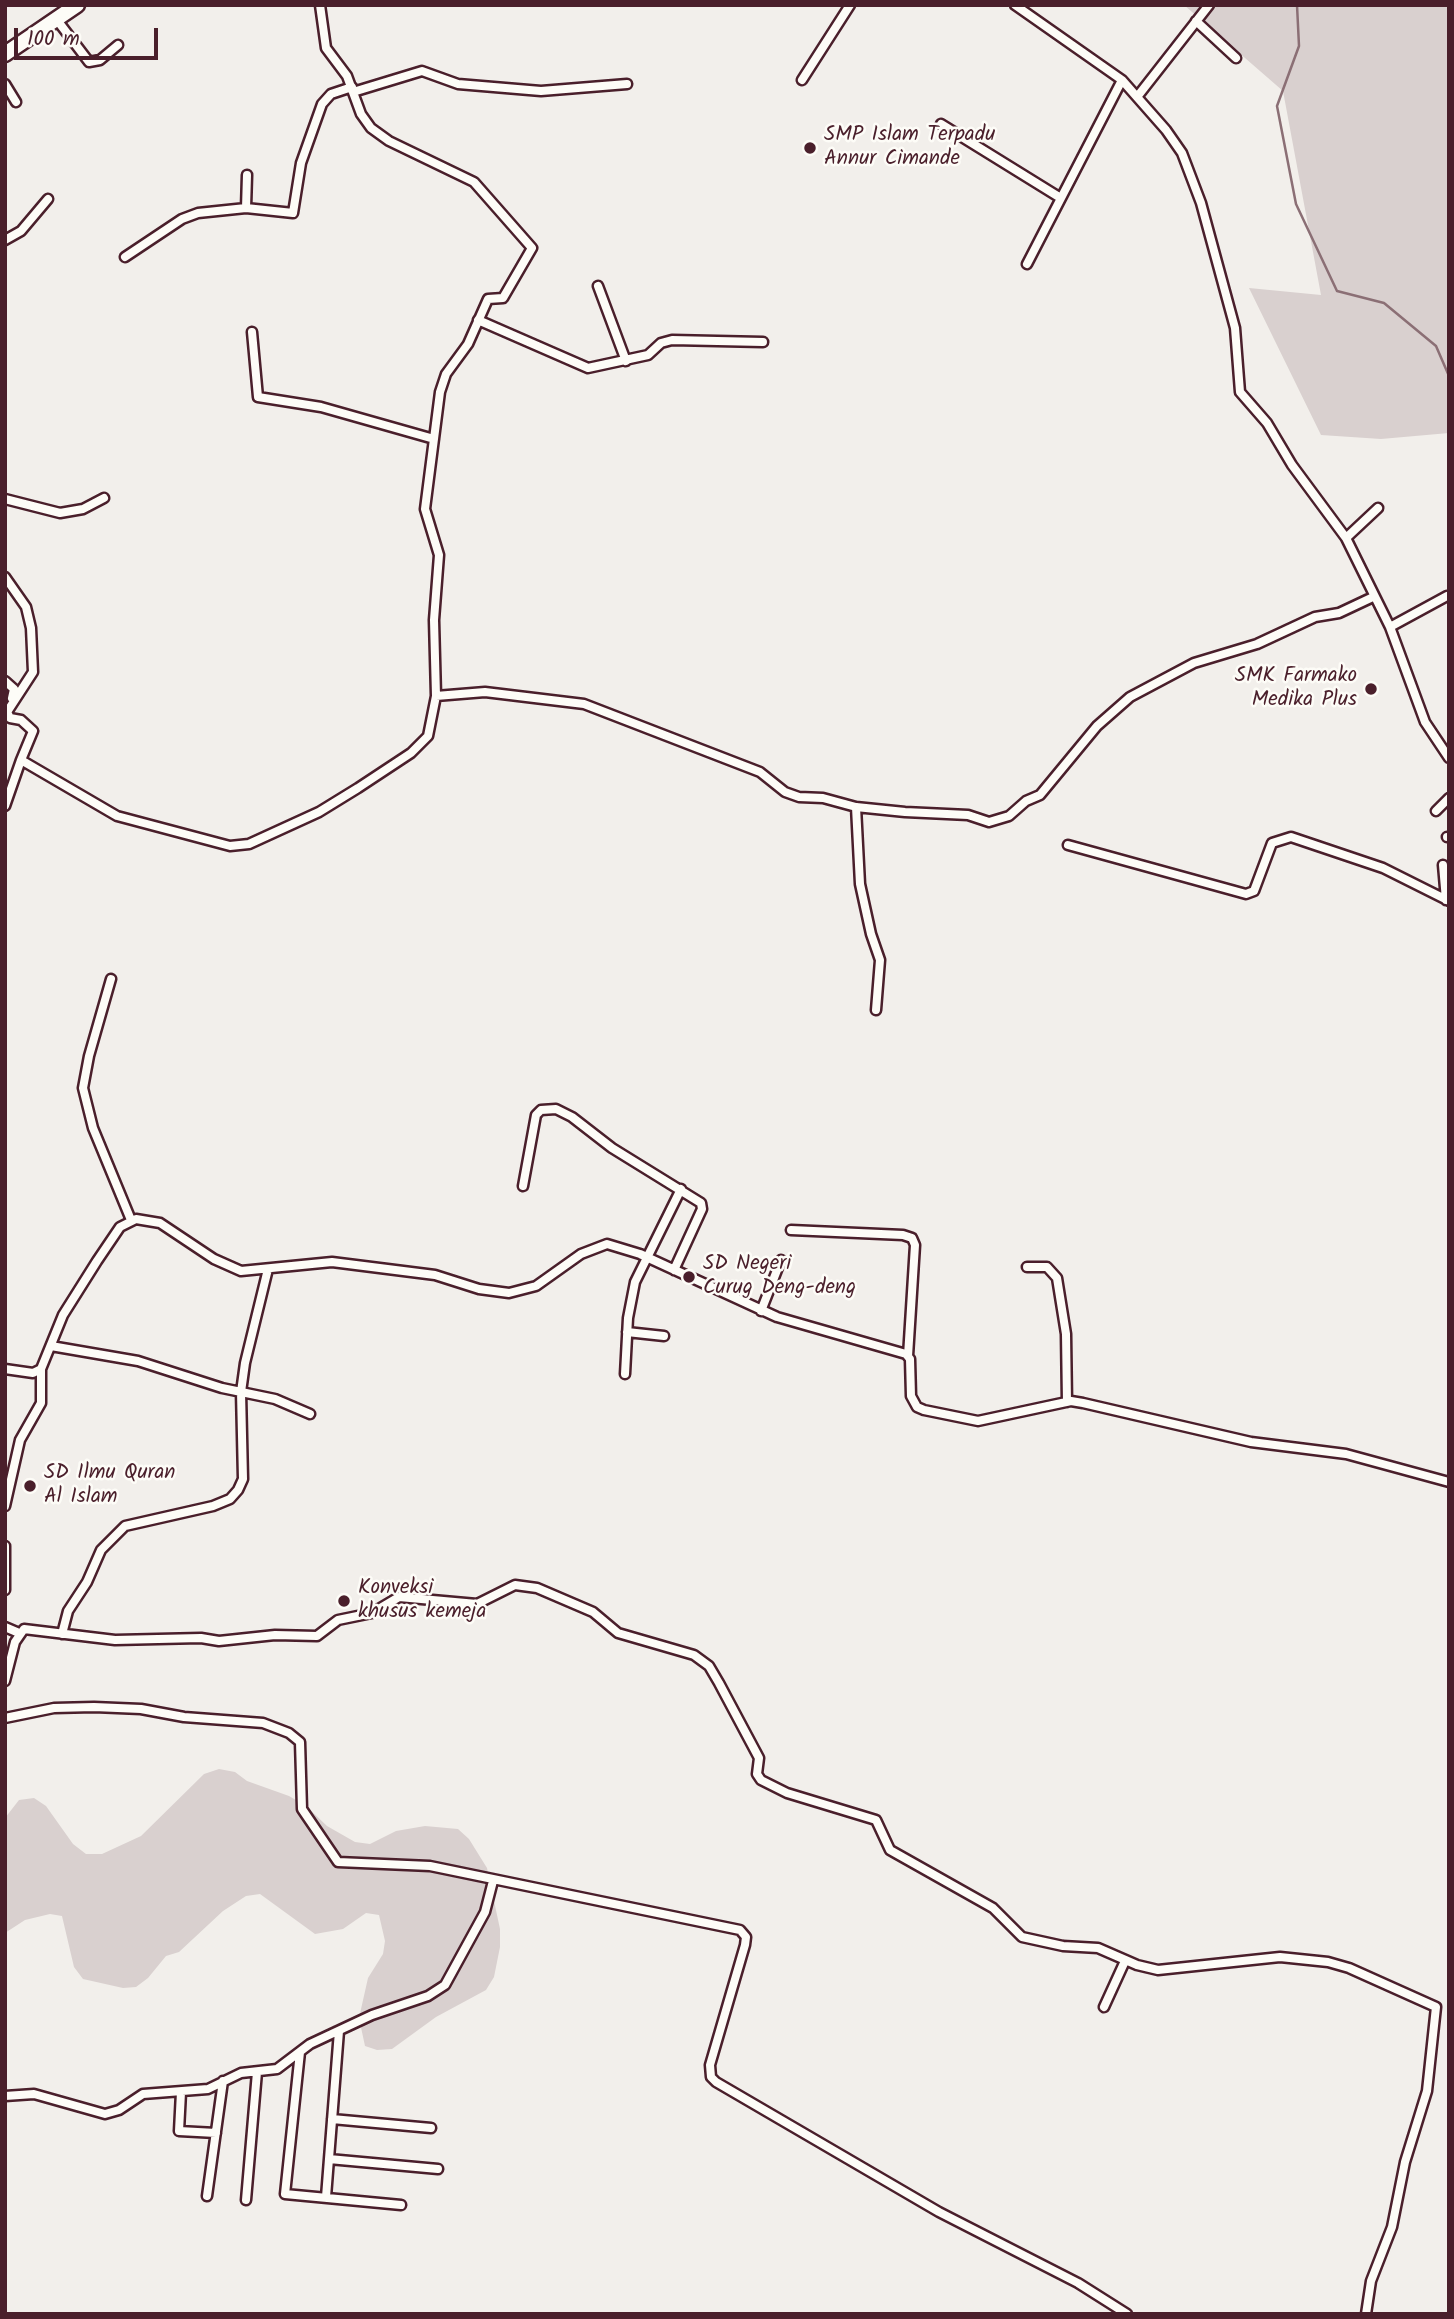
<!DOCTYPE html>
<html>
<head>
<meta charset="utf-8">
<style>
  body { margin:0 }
  #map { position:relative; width:1454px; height:2319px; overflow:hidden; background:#f2efeb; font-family:Kalam,sans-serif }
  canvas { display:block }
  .frame { position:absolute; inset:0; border:7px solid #4a1f2b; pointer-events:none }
  .scale { position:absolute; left:14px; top:28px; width:144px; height:32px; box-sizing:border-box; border:4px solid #4a1f2b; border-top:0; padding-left:9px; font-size:21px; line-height:24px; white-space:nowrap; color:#4a1f2b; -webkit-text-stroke:5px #fdfcf7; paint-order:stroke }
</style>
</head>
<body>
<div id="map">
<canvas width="1454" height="2319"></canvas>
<div class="frame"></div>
<div class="scale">100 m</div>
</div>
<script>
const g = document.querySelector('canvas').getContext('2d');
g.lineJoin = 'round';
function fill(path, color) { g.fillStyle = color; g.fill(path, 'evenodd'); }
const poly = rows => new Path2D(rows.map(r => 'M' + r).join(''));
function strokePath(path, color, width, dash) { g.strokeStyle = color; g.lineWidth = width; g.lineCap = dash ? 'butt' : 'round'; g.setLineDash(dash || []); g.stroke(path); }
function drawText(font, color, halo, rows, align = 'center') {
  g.font = font + ' Kalam,sans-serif'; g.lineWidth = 5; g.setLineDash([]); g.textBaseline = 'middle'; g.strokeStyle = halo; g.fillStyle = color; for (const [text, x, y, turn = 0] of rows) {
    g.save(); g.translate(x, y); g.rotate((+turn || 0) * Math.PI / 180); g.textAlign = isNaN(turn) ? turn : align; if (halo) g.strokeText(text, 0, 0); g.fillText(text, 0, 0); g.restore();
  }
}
const green = poly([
  [1184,5,1449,5,1449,433,1381,439,1321,435,1249,288,1321,295,1283,91],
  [219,1769,235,1772,247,1781,289,1796,306,1806,327,1826,355,1842,370,1844,396,1831,425,1826,458,1829,469,1839,487,1868,500,1929,500,1947,494,1977,486,1990,436,2017,392,2049,377,2050,365,2046,359,2018,368,1978,383,1954,385,1941,379,1915,366,1913,343,1929,315,1934,260,1894,246,1896,223,1911,179,1952,166,1956,148,1978,136,1987,123,1988,83,1979,74,1967,62,1916,50,1914,25,1920,5,1933,5,1818,19,1800,34,1798,46,1806,73,1844,86,1854,102,1854,141,1836,204,1774]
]);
const stream = poly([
  [1297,5,1299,46,1277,106,1296,204,1337,291,1384,303,1436,346,1449,376]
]);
const street = poly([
  [1015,5,1122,80,1166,130,1182,153,1201,203,1235,328,1240,392,1267,423,1292,465,1346,538,1390,627,1425,722,1449,758],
  [57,20,89,62,100,60,118,45],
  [1196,21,1236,58],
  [802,80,850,5],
  [5,84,16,102],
  [353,92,422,71,458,84,541,91,627,84],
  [1137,97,1209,5],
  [941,124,1059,197],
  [246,208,247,175],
  [5,240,21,231,48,199],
  [125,257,182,219,198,213,246,208,293,213,301,163,322,104,331,94,352,87],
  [1027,264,1122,80],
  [598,286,626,361],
  [478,320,588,368,648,355,661,343,672,340,763,342],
  [252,332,258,397,321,407,434,439],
  [5,499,60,513,83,509,104,498],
  [1346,538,1378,508],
  [5,577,26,607,31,628,33,672,7,712,10,718,21,720,33,731,21,760,117,816,230,846,249,844,319,812,358,788,411,753,428,736,436,696,434,620,439,555,425,509,440,392,446,374,468,344,488,299,503,298,532,248,474,182,389,141,371,128,361,114,347,76,326,48,320,5],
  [1390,627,1447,596],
  [5,681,14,689,12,698],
  [436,696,485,692,584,704,760,772,785,792,799,797,823,798,856,807,905,812,968,815,989,822,1009,816,1026,801,1040,795,1097,726,1130,697,1194,663,1257,644,1315,617,1339,613,1373,597],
  [5,806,21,760],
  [856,807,860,884,871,934,880,960,876,1010],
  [1436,811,1449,798],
  [1447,837,1449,837],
  [1068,845,1246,894,1254,891,1272,843,1291,837,1383,868,1449,901],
  [1443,865,1446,900],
  [111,979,89,1056,83,1088,93,1128,131,1220],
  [523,1186,536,1115,541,1110,556,1109,572,1117,612,1148,701,1203,702,1209,674,1270],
  [791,1230,903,1235,912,1238,915,1245,908,1356],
  [1027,1267,1047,1267,1057,1278,1066,1334,1067,1402],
  [761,1311,781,1260],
  [627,1332,664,1336],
  [51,1346,138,1361,222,1388,275,1399,310,1414],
  [5,1369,33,1373,41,1369,63,1315,97,1261,120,1227,136,1219,160,1223,214,1259,241,1271,332,1262,435,1275,479,1289,509,1293,536,1286,581,1254,607,1244,640,1254,777,1317,906,1354,910,1359,911,1396,917,1407,924,1410,978,1421,1071,1401,1083,1403,1251,1442,1346,1454,1449,1482],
  [625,1374,628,1318,635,1282,681,1189],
  [5,1506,20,1440,41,1403,41,1369],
  [5,1546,5,1590],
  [5,1627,19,1633],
  [62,1634,68,1611,87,1582,101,1550,125,1526,213,1506,230,1499,238,1490,243,1479,241,1392,245,1363,268,1269],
  [5,1681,15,1642,24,1629,115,1640,201,1638,219,1641,275,1635,317,1636,338,1620,372,1613,399,1597,477,1604,515,1585,537,1588,593,1612,618,1633,694,1655,709,1666,719,1683,759,1758,757,1774,761,1780,787,1793,876,1820,890,1850,993,1908,1022,1937,1063,1946,1098,1948,1137,1965,1158,1970,1280,1957,1328,1962,1349,1968,1436,2007,1427,2091,1405,2162,1392,2227,1371,2281,1366,2314],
  [5,1718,54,1708,94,1707,141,1709,184,1717,263,1723,289,1733,300,1742,302,1809,338,1862,430,1866,740,1930,746,1937,745,1945,710,2065,711,2077,716,2082,939,2212,1078,2283,1127,2314],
  [1104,2007,1125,1961],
  [300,2052,285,2194,401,2205],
  [181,2092,179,2131,216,2133],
  [5,2096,34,2094,105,2114,119,2110,143,2094,208,2089,241,2073,277,2069,310,2044,372,2015,428,1996,445,1985,485,1912,493,1881],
  [332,2119,431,2128],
  [329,2159,438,2169],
  [207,2196,223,2081],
  [326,2197,339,2031],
  [246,2200,257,2072]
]);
const highway = poly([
  [5,54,77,5]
]);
const markers = [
  [810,148,7,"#4a1f2b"],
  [1371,689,7,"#4a1f2b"],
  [689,1277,7,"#4a1f2b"],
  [30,1486,7,"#4a1f2b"],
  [344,1601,7,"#4a1f2b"]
];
const poiNames = [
  ["SMP Islam Terpadu",824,136],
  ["Annur Cimande",824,160],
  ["SMK Farmako",1357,677,"right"],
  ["Medika Plus",1357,701,"right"],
  ["SD Negeri",703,1265],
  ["Curug Deng-deng",703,1289],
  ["SD Ilmu Quran",44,1474],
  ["Al Islam",44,1498],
  ["Konveksi",358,1589],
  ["khusus kemeja",358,1613]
];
fill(green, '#d9d0cf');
strokePath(stream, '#8b6f75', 2.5);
strokePath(street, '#4a1f2b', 13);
strokePath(highway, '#4a1f2b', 19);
strokePath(street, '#fdfcf7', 8);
strokePath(highway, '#fdfcf7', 14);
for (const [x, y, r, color] of markers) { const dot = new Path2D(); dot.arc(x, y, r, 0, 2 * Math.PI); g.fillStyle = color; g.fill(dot); strokePath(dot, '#fdfcf7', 2.5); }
drawText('21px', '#4a1f2b', '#fdfcf7', poiNames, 'left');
</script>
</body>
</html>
